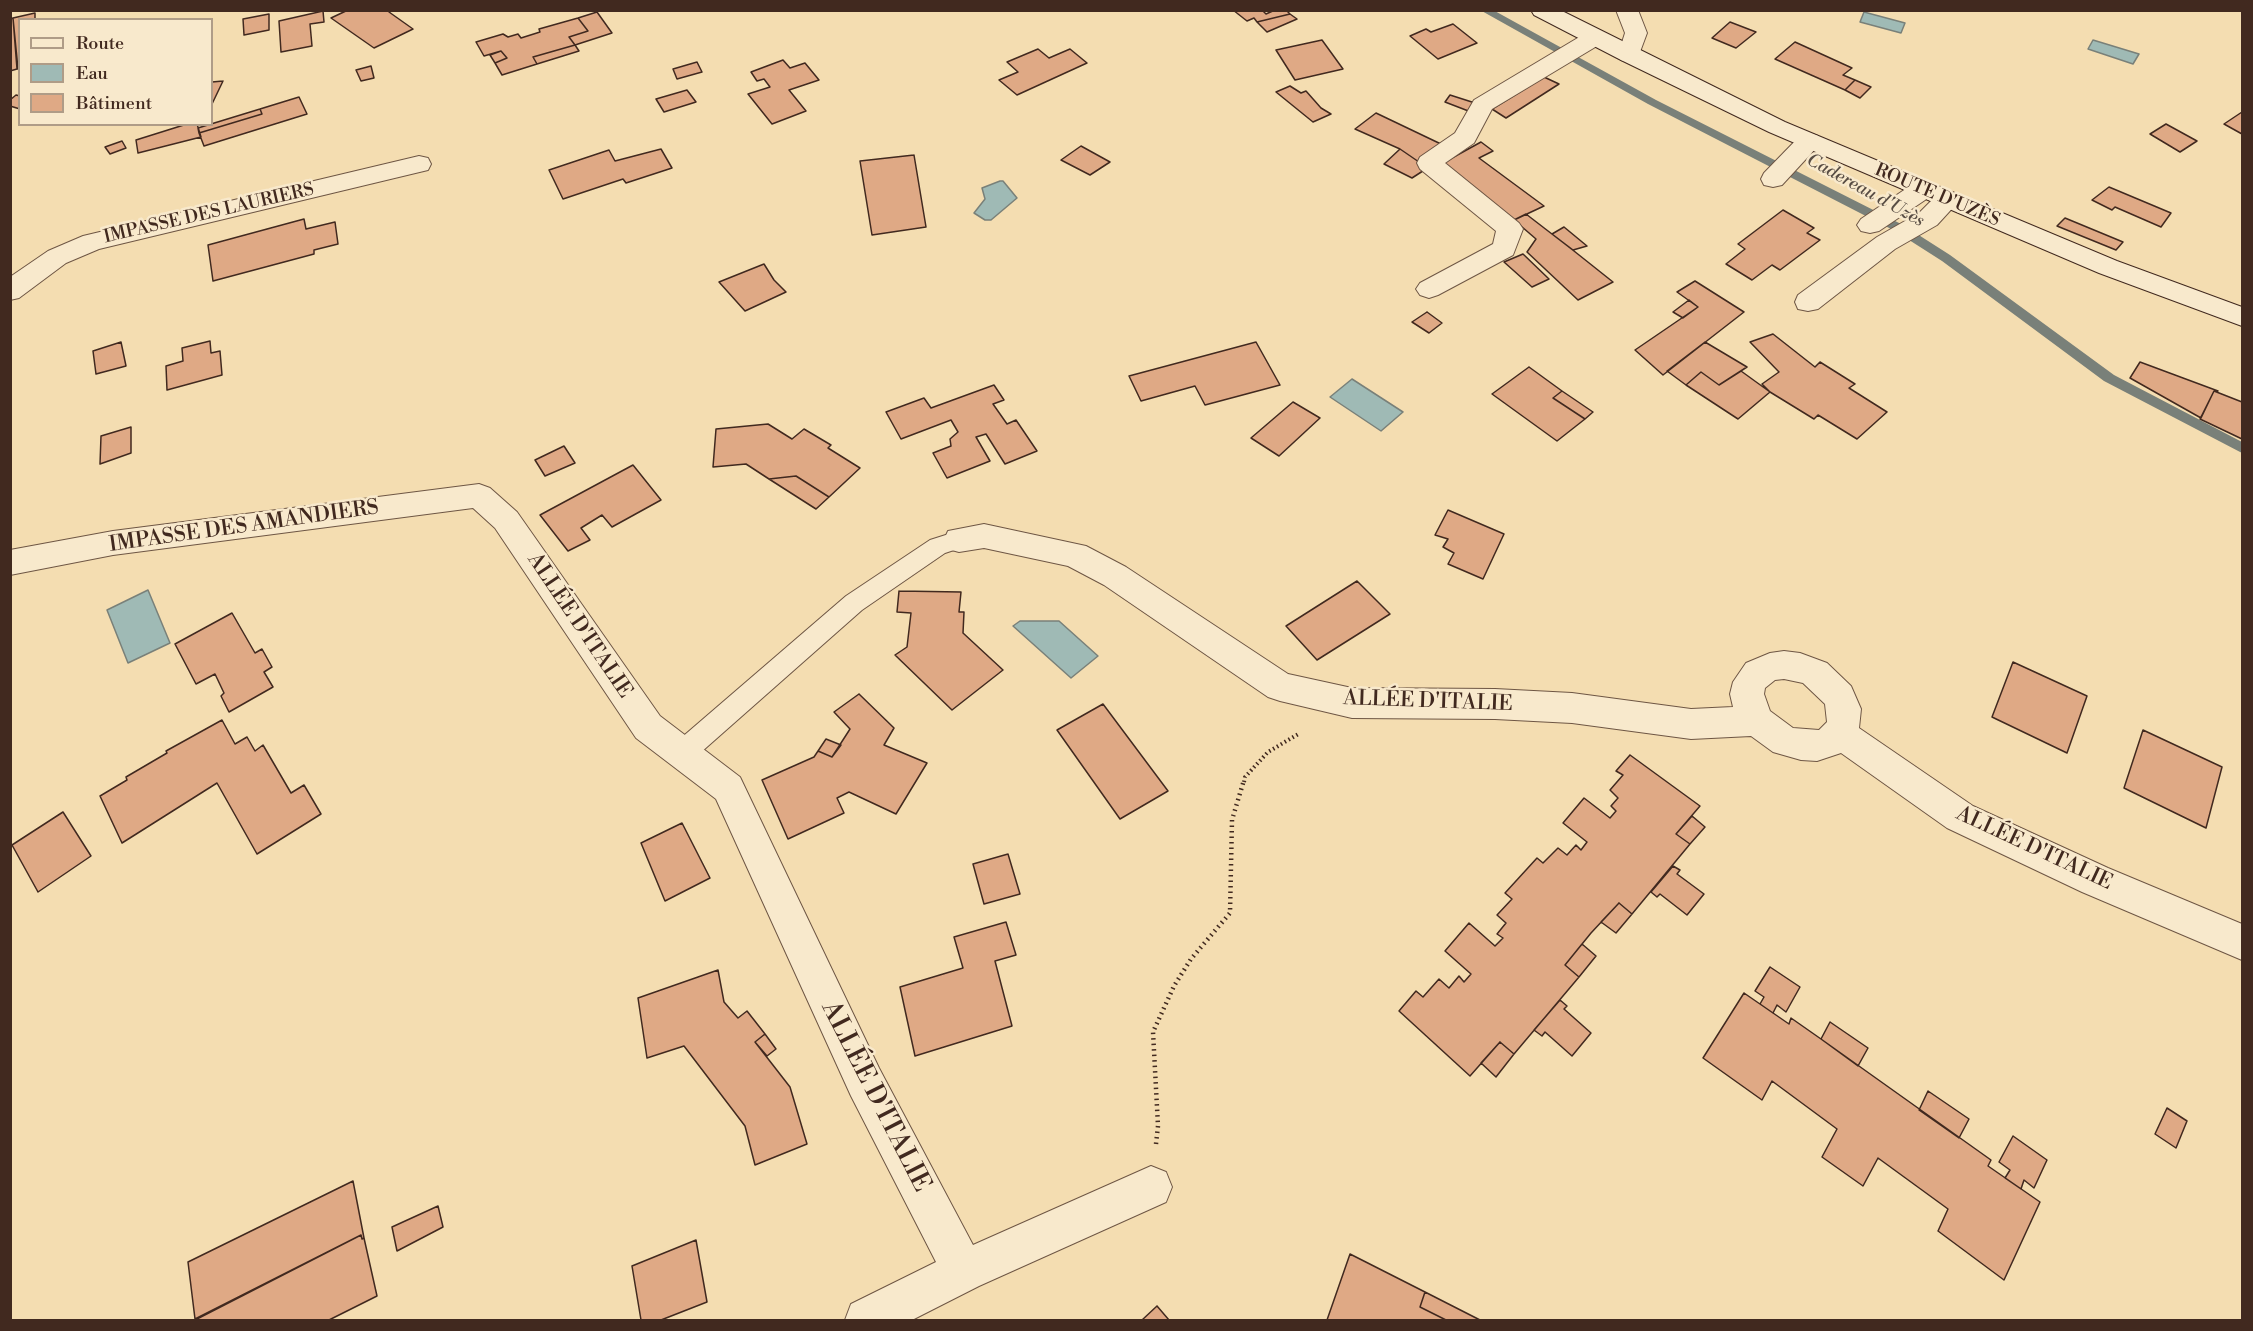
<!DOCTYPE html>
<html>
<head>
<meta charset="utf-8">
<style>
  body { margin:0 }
  #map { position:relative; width:2253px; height:1331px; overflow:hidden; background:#f4ddb1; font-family:"Libre Bodoni",serif }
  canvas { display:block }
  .frame { position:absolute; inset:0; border:12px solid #41291f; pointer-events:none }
  .legend { position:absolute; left:18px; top:18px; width:195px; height:108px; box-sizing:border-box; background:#f8e9cc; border:2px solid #af9c87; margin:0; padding:8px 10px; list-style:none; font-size:18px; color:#41291f }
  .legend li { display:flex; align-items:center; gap:12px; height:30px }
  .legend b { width:30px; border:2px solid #af9c87 }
</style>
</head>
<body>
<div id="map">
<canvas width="2253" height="1331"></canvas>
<div class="frame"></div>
<ul class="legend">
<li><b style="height:8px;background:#f8e9cc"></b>Route</li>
<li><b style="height:16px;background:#9fbab5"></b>Eau</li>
<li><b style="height:16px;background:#dfa985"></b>Bâtiment</li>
</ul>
</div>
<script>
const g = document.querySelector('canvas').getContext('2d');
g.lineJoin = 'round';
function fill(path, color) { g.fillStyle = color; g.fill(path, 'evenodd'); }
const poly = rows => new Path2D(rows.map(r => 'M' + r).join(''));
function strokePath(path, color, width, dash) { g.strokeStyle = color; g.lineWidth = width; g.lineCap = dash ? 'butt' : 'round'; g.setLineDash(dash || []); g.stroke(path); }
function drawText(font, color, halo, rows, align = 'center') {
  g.font = font + ' "Libre Bodoni",serif'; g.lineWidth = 5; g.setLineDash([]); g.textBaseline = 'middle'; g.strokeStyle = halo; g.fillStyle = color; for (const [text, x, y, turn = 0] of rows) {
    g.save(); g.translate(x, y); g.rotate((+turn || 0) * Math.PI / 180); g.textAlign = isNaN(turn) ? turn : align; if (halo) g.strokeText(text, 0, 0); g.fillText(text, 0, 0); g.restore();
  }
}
const water = poly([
  [1864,12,1905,23,1901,33,1860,22,1864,12],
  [2093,40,2139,54,2133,64,2088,49,2093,40],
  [1000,181,1003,181,1017,198,991,220,985,220,974,213,985,199,982,188,1000,181],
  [1352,379,1403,412,1381,431,1330,397,1352,379],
  [148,590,170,643,128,663,107,610,148,590],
  [1020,621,1059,621,1098,656,1071,678,1013,626,1020,621]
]);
const stream = poly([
  [1480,10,1493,10,1656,100,1903,225,1950,255,2114,375,2242,442,2242,453,2104,381,1942,261,1895,231,1648,104,1480,10]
]);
const building = poly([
  [348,10,393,10,389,12,413,29,374,48,331,18,348,10],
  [1233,10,1262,10,1266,14,1275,10,1286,10,1290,14,1257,22,1254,18,1247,21,1233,10],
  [323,11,324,22,310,24,312,46,281,52,279,21,323,11],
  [597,12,612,33,575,45,569,37,588,31,578,18,597,12],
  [35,13,35,20,20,20,20,68,18,69,13,18,35,13],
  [269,14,269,30,244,35,243,19,269,14],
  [1290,14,1297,19,1267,32,1257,22,1290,14],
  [13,18,17,69,10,71,10,19,13,18],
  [578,18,588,31,569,37,575,45,533,57,537,64,502,75,495,63,507,58,501,51,484,56,476,42,503,34,508,37,518,34,521,38,540,32,539,29,578,18],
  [1730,22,1756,32,1736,48,1712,38,1730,22],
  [1453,24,1477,43,1438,59,1410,36,1426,29,1431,32,1453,24],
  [1322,40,1343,69,1295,80,1276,50,1322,40],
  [1795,42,1852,68,1843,75,1855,80,1845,90,1775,59,1795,42],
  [575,45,579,51,537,64,533,57,575,45],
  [1038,49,1049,58,1070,49,1087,63,1017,95,999,80,1018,72,1007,62,1038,49],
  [501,51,507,58,495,63,490,55,501,51],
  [783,60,790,68,805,63,819,80,789,90,806,111,772,124,748,94,770,87,764,79,757,81,751,72,783,60],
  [697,62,702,72,677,79,673,69,697,62],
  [371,66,374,78,361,81,356,70,371,66],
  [1544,77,1559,84,1506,118,1492,109,1544,77],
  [1855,80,1871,87,1860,98,1845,90,1855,80],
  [223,81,212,104,212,82,223,81],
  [1290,86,1301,93,1306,91,1321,108,1331,114,1313,122,1276,92,1290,86],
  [687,90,696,102,664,112,656,99,687,90],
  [16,95,20,96,20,109,10,106,10,100,16,95],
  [1450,95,1475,103,1471,112,1445,102,1450,95],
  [299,97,307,114,204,146,199,133,262,114,260,109,299,97],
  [260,109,262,114,199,133,198,128,260,109],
  [2242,112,2242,134,2224,124,2242,112],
  [1376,113,1443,145,1419,162,1400,149,1355,129,1376,113],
  [187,124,197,124,201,137,138,153,136,140,187,124],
  [2166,124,2197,141,2180,152,2150,134,2166,124],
  [122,141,126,148,110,154,105,147,122,141],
  [1481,142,1493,151,1479,158,1544,206,1514,220,1441,164,1481,142],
  [1081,146,1110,162,1090,175,1061,160,1081,146],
  [661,149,672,168,626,183,623,179,563,199,549,170,609,150,615,161,661,149],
  [1400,149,1419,162,1429,167,1412,178,1384,164,1400,149],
  [914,155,926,227,872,235,860,161,914,155],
  [2109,187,2171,213,2161,227,2115,207,2112,210,2092,200,2109,187],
  [1783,210,1814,228,1807,233,1820,240,1780,270,1772,265,1752,280,1726,264,1745,249,1738,244,1783,210],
  [1526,214,1574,251,1613,282,1578,300,1527,252,1536,239,1514,220,1526,214],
  [2065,218,2123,242,2116,250,2057,226,2065,218],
  [304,219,306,229,335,222,338,244,314,250,314,254,213,281,208,245,304,219],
  [1564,227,1587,246,1573,250,1552,234,1564,227],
  [1523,254,1549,279,1532,287,1504,262,1523,254],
  [764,264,774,280,786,292,745,311,719,282,764,264],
  [1695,281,1744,312,1663,375,1635,350,1698,307,1677,292,1695,281],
  [1689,300,1698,307,1683,318,1673,312,1689,300],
  [1427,312,1442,323,1429,333,1412,322,1427,312],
  [1773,334,1815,367,1820,362,1855,384,1849,388,1887,412,1857,439,1818,415,1814,419,1770,392,1762,384,1779,372,1750,342,1773,334],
  [210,341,211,353,220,351,222,375,167,390,166,366,183,361,182,348,210,341],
  [121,342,126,366,96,374,93,351,121,342],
  [1256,342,1280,385,1205,405,1195,386,1141,401,1129,376,1256,342],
  [1705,342,1747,367,1719,385,1701,372,1686,385,1667,371,1705,342],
  [2140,362,2218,391,2214,391,2201,418,2130,378,2140,362],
  [1529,367,1562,391,1553,398,1585,419,1557,441,1492,394,1529,367],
  [1741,371,1770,392,1738,419,1686,385,1701,372,1719,385,1741,371],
  [994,385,1004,400,993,404,1007,424,1016,420,1037,451,1005,464,986,434,976,437,990,461,947,478,933,453,951,446,950,439,958,432,951,420,901,439,886,412,924,398,931,408,994,385],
  [1562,391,1593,412,1585,419,1553,398,1562,391],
  [2214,391,2242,402,2242,439,2200,419,2214,391],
  [1293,402,1320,418,1279,456,1251,438,1293,402],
  [768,424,792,439,804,429,831,445,828,448,860,468,829,497,796,476,769,479,746,464,713,467,716,429,768,424],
  [131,427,131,453,100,464,101,436,131,427],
  [564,446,575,463,545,476,535,460,564,446],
  [633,465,661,500,612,527,602,515,581,528,590,540,568,551,540,515,633,465],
  [796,476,829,497,816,509,769,479,796,476],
  [1448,510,1504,534,1483,579,1448,564,1454,553,1443,547,1448,539,1435,535,1448,510],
  [1357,581,1390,614,1317,660,1286,626,1357,581],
  [899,591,961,592,959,612,964,612,963,633,1003,670,952,710,895,655,907,647,911,613,897,612,899,591],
  [232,613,255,653,262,649,272,667,264,672,273,687,229,712,221,696,224,693,215,674,196,684,175,644,232,613],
  [2013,662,2087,696,2067,753,1992,717,2013,662],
  [859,694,894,728,884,745,927,763,896,814,849,792,837,798,844,813,788,839,762,780,814,757,818,751,832,757,850,729,834,712,859,694],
  [1103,704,1168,791,1120,819,1057,730,1103,704],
  [222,720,235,744,247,737,255,751,263,745,291,793,304,785,321,814,257,854,217,783,122,843,100,796,127,780,126,777,167,753,166,751,222,720],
  [2143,730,2222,767,2206,828,2124,788,2143,730],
  [826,739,841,745,832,757,818,751,826,739],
  [1630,755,1700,806,1676,834,1690,844,1632,914,1619,903,1591,933,1565,965,1579,977,1514,1054,1500,1042,1470,1076,1399,1011,1416,991,1423,997,1439,979,1449,988,1459,976,1464,982,1471,974,1445,951,1469,923,1495,946,1503,938,1497,934,1506,923,1497,915,1512,899,1505,893,1537,858,1543,863,1558,848,1567,855,1576,845,1581,850,1587,842,1563,823,1584,798,1610,818,1616,811,1611,806,1618,798,1610,790,1623,775,1616,771,1630,755],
  [63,812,91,856,38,892,12,845,63,812],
  [1692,816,1705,827,1690,844,1676,834,1692,816],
  [682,823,710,878,665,901,641,843,682,823],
  [1008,854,1020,894,984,904,973,864,1008,854],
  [1673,866,1680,870,1677,874,1704,894,1687,915,1660,894,1657,897,1651,892,1673,866],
  [1619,903,1632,914,1616,933,1601,922,1619,903],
  [1006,922,1016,955,995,961,1012,1026,915,1056,900,987,963,968,954,937,1006,922],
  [1582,944,1596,956,1579,977,1565,965,1582,944],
  [1770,967,1800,987,1786,1012,1777,1005,1773,1013,1760,1004,1764,997,1755,991,1770,967],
  [718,970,724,1002,738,1018,747,1011,765,1034,755,1042,790,1087,807,1144,755,1165,745,1126,684,1046,647,1058,638,998,718,970],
  [1744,993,1789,1024,1791,1018,1821,1039,1991,1160,1988,1166,2040,1202,2004,1280,1938,1231,1948,1209,1878,1158,1863,1186,1822,1157,1837,1129,1772,1081,1762,1100,1703,1058,1744,993],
  [1560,1000,1567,1006,1564,1009,1591,1033,1572,1056,1545,1032,1542,1036,1534,1030,1560,1000],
  [1830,1022,1868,1048,1858,1066,1821,1039,1830,1022],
  [765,1034,776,1049,767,1056,755,1042,765,1034],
  [1500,1042,1514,1054,1496,1077,1481,1063,1500,1042],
  [1928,1091,1969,1119,1959,1138,1919,1110,1928,1091],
  [2167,1108,2187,1121,2176,1148,2155,1134,2167,1108],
  [2013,1136,2047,1160,2034,1188,2024,1180,2021,1189,2005,1178,2010,1170,1999,1162,2013,1136],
  [353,1181,364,1238,362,1239,361,1235,195,1319,188,1262,353,1181],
  [438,1206,443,1227,397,1251,392,1227,438,1206],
  [361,1235,362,1239,364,1238,377,1296,329,1320,195,1320,361,1235],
  [696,1240,707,1302,661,1320,641,1320,632,1266,696,1240],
  [1350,1254,1425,1292,1420,1307,1446,1320,1327,1320,1350,1254],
  [1425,1292,1480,1320,1446,1320,1420,1307,1425,1292],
  [1157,1306,1169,1320,1142,1320,1157,1306]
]);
const pathFar1 = poly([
  [1244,782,1245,777,1268,752,1300,733]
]);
const path = poly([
  [1156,1144,1158,1126,1153,1032,1174,986,1191,959,1230,913,1232,820,1244,780]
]);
const service = poly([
  [952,533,960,536,963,542,960,548,945,553,862,610,691,761,682,764,673,761,669,753,673,745,846,596,930,540,952,533]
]);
const minor = poly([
  [1616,10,1638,10,1647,33,1637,60,1629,62,1621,60,1618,55,1625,33,1616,10],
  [1594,31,1602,33,1605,38,1602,43,1492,109,1474,143,1445,163,1519,223,1523,229,1513,255,1438,295,1429,298,1420,295,1416,289,1420,283,1493,244,1496,231,1420,169,1417,163,1420,157,1455,133,1474,100,1586,33,1594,31],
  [1809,133,1818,136,1821,141,1818,146,1782,185,1773,187,1764,185,1761,179,1764,173,1800,136,1809,133],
  [419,156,428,158,431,164,428,170,99,249,66,263,19,298,10,300,10,277,48,251,83,236,419,156],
  [1922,182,1931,184,1935,190,1931,196,1879,231,1870,233,1861,231,1857,225,1861,219,1913,184,1922,182],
  [1946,193,1955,195,1959,201,1937,225,1895,249,1818,309,1808,311,1798,309,1795,302,1798,295,1877,237,1919,213,1937,195,1946,193],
  [479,484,490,488,517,512,660,716,740,777,879,1068,973,1245,1151,1166,1166,1172,1172,1187,1166,1202,979,1286,912,1320,845,1320,851,1304,936,1262,851,1096,716,799,636,738,495,528,473,508,113,555,10,575,10,550,113,531,479,484],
  [984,524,1086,546,1126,567,1288,674,1352,688,1495,689,1572,693,1691,709,1733,707,1730,694,1733,682,1746,663,1770,653,1784,651,1800,653,1827,663,1851,686,1861,709,1859,728,1973,806,2108,868,2242,924,2242,960,2082,892,1947,828,1841,753,1817,761,1801,760,1773,752,1751,736,1691,739,1572,723,1495,719,1352,718,1280,701,1268,697,1104,585,1068,566,984,548,959,552,948,549,944,540,948,531,984,524],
  [1784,679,1803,683,1825,704,1827,722,1819,730,1793,728,1770,711,1764,694,1765,688,1775,680,1784,679]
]);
const secondary = poly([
  [1531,10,1560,10,1785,122,2117,261,2242,307,2242,326,2099,273,1769,132,1621,60,1534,15,1531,10]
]);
const farWaternames = [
  ["Cadereau d'Uzès",1865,191,29]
];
const farStreetnames = [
  ["ROUTE D'UZÈS",1937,196,23],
  ["IMPASSE DES LAURIERS",209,214,-13]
];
const streetNames = [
  ["IMPASSE DES AMANDIERS",244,527,-8],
  ["ALLÉE D'ITALIE",579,626,56],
  ["ALLÉE D'ITALIE",1428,702,2],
  ["ALLÉE D'ITALIE",2034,849,25]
];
const nearStreetnames = [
  ["ALLÉE D'ITALIE",875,1097,63]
];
fill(water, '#9fbab5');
strokePath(water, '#798079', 1.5);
fill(stream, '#798079');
fill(building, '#dfa985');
strokePath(building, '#41291f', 1.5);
strokePath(service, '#6e5644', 2);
strokePath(minor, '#6e5644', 2);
strokePath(secondary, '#41291f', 2);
strokePath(pathFar1, '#41291f', 4, [1.5, 3]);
strokePath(path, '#41291f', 4.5, [1.5, 4]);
fill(service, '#f8e9cc');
fill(minor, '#f8e9cc');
fill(secondary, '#f8e9cc');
drawText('italic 18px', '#584d44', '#f8e9cc', farWaternames);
drawText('18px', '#41291f', '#f8e9cc', farStreetnames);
drawText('21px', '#41291f', '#f8e9cc', streetNames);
drawText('26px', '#41291f', '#f8e9cc', nearStreetnames);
</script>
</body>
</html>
